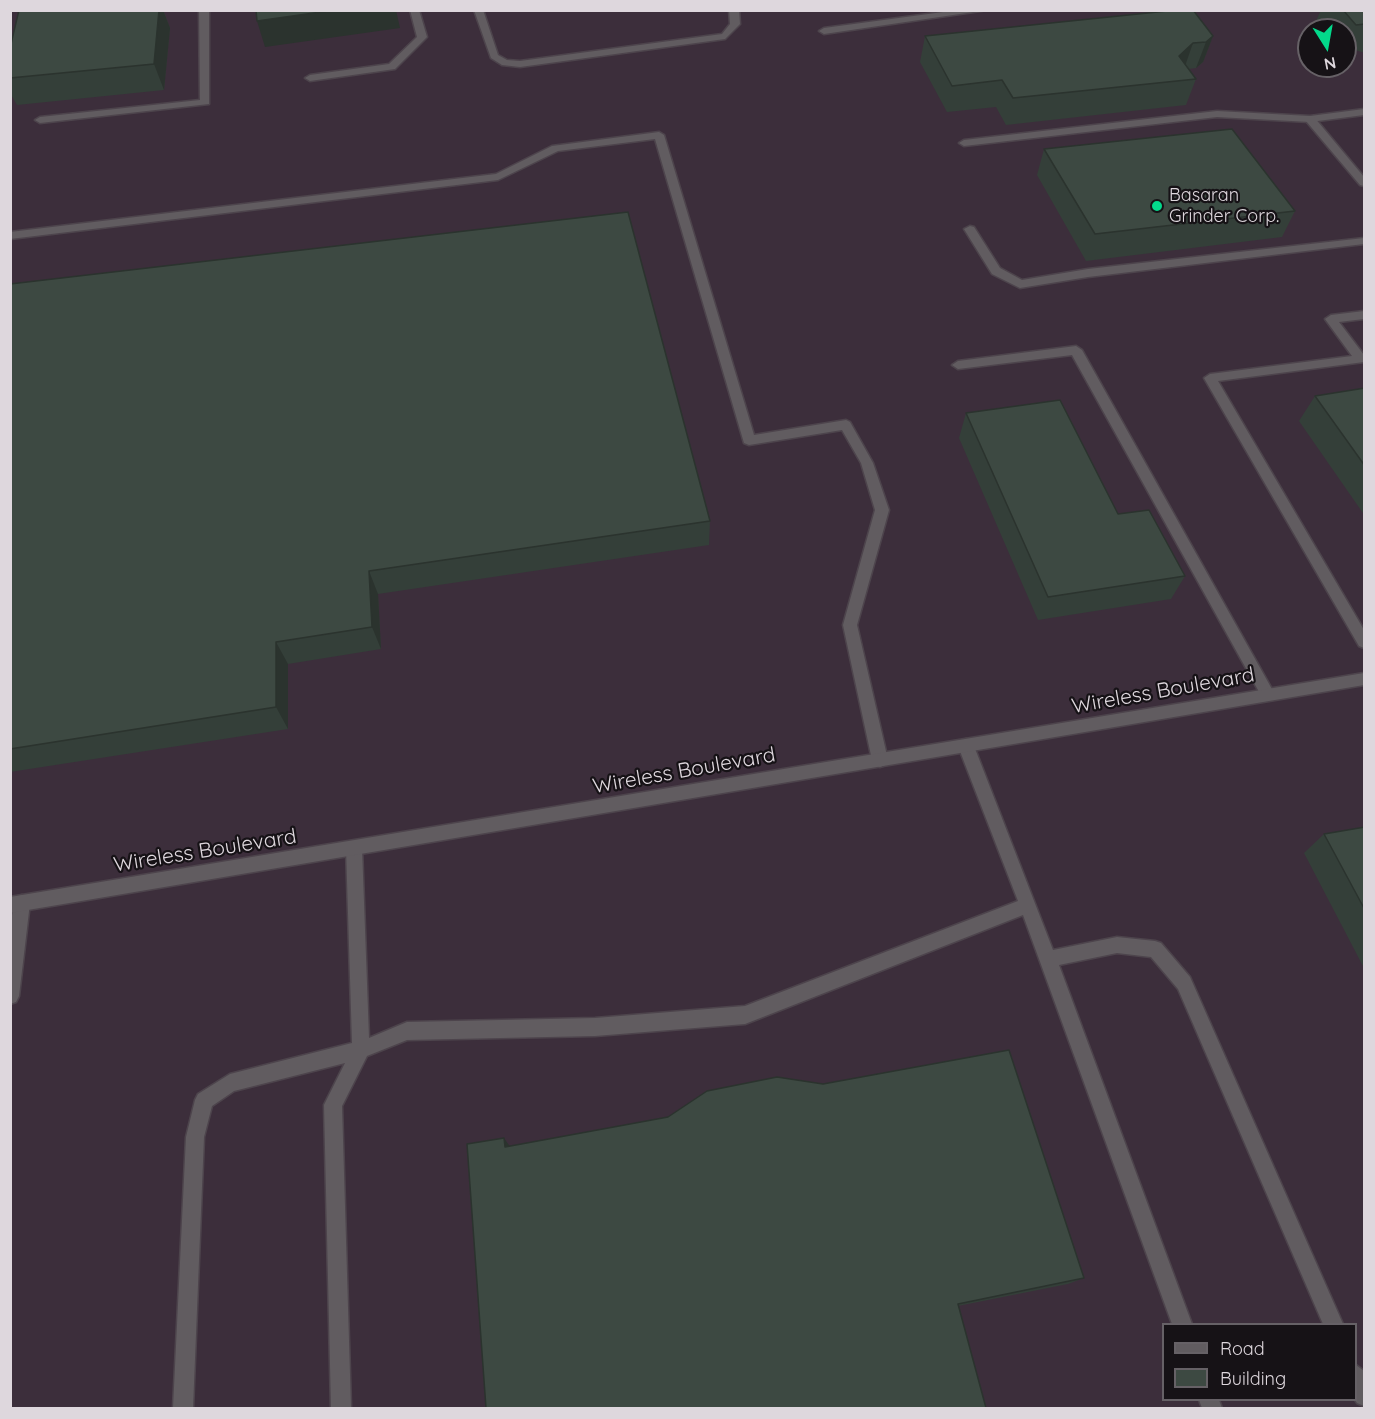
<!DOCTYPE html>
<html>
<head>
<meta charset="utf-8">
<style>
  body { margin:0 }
  #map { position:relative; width:1375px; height:1419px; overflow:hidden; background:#312830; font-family:Quicksand,sans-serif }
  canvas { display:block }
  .frame { position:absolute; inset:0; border:12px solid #ded7dd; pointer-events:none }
  .legend { position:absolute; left:1162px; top:1323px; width:195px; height:78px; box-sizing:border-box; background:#161216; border:2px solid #666166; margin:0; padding:8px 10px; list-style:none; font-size:18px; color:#ded7dd }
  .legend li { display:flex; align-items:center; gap:12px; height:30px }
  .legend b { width:30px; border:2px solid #666166 }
  .north { position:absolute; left:1297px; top:18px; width:60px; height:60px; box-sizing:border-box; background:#161216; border:2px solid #666166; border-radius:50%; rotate:169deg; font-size:16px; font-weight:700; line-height:24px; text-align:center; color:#ded7dd }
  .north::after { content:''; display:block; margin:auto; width:21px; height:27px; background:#03d98b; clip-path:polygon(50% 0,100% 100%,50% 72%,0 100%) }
</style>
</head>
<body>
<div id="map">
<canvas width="1375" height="1419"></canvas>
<div class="frame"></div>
<ul class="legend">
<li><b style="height:8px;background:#615c60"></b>Road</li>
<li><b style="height:16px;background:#3d4942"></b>Building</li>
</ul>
<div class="north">N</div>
</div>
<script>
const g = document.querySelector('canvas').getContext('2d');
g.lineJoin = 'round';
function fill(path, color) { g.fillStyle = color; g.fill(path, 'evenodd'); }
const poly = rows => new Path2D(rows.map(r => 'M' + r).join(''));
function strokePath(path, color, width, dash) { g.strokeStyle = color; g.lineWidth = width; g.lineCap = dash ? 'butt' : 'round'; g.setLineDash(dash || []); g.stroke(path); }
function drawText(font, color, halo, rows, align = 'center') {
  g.font = font + ' Quicksand,sans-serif'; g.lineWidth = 4.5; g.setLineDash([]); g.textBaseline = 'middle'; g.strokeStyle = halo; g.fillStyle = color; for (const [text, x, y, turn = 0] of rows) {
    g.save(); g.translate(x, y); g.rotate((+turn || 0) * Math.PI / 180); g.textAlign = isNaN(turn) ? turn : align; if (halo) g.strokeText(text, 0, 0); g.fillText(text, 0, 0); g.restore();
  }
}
const built = poly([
  [11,11,1364,11,1364,1408,11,1408],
  [1309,30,1345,30,1345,66,1309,66],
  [1164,1324,1356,1324,1356,1400,1164,1400]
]);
const service = poly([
  [199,10,209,10,209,104,40,123,35,120,40,117,200,100,199,10],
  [410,10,419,10,427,37,395,69,310,81,305,78,310,75,389,64,417,37,410,10],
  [474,10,483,10,498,55,507,60,520,61,722,34,730,24,729,10,739,10,740,24,725,39,520,67,502,65,491,58,474,10],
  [958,10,987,10,824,34,819,31,824,28,958,10],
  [1364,109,1364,115,1310,122,1217,117,964,146,959,143,964,140,1217,111,1310,116,1364,109],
  [659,132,664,135,754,435,846,420,850,422,873,463,889,510,857,625,888,760,885,765,880,767,875,765,872,760,843,625,875,510,861,463,842,430,749,445,744,443,655,139,558,151,498,180,10,239,10,232,496,174,552,146,659,132],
  [970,226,974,227,1000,268,1022,280,1088,269,1364,238,1364,244,1088,277,1020,288,992,274,964,229,970,226],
  [1364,311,1364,319,1339,322,1364,355,1364,362,1218,381,1364,630,1364,648,1359,646,1204,378,1210,374,1352,356,1325,319,1331,315,1364,311],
  [1076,346,1082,350,1273,691,1275,695,1273,699,1263,699,1072,355,958,369,952,365,958,361,1076,346],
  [966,739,971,741,974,746,1053,950,1117,937,1155,941,1161,943,1190,977,1343,1324,1323,1324,1178,989,1151,957,1117,953,1059,965,1192,1324,1172,1324,1023,915,745,1024,595,1036,407,1040,367,1056,342,1106,351,1408,331,1408,324,1105,345,1063,234,1091,212,1106,204,1137,193,1408,173,1408,186,1137,195,1100,198,1094,230,1074,352,1043,346,848,348,843,354,841,360,843,362,848,369,1038,407,1022,595,1018,745,1006,1018,901,958,746,961,741,966,739],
  [22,895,28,897,30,903,19,996,16,1002,10,1004,10,927,14,903,16,897,22,895],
  [1356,1365,1364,1371,1364,1406,1357,1403,1355,1400,1356,1365],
  [1199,1400,1219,1400,1222,1408,1202,1408,1199,1400]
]);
const minor = poly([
  [1306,117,1314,117,1364,177,1364,186,1360,185,1306,121,1306,117]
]);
const tertiary = poly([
  [1364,673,1364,685,10,913,10,897,1364,673]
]);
const wall = poly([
  [19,10,180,10,164,12,170,28,164,90,17,105,10,93,10,48],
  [1321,10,1365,10,1365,53,1355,50,1345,51,1345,30,1324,30,1316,21],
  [925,36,1213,36,1203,62,1196,68,1189,69,1196,79,1186,105,1006,125,996,107,947,112,920,62],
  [1044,149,1295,211,1282,237,1086,261,1037,175],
  [10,284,710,521,709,545,378,594,381,649,288,664,288,729,10,772],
  [1365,388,1365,516,1299,421,1315,396],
  [966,413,1118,514,1185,576,1171,599,1038,620,959,438],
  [1365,827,1365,970,1304,853,1324,834],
  [510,1146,1084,1278,1068,1284,958,1306]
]);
const shadedWall = poly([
  [159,10,163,10,170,28,164,90,154,64],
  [335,10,396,10,400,28,265,47,257,21],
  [1213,36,1203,62,1196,68,1206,42],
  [1193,43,1184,69,1179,56],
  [369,571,378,594,381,649,372,627],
  [276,642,288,664,288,729,276,707],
  [504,1138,511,1148,505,1147]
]);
const building = poly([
  [19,10,159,10,154,64,10,78,10,48,19,10],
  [256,10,335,10,257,21,256,10],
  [1177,10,1193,10,1213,36,1206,42,1193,43,1179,56,1196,79,1013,98,1002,80,952,86,925,36,1177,10],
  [1343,10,1365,10,1365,24,1356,25,1343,10],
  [1232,129,1295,211,1095,234,1044,149,1232,129],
  [628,212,710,521,369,571,372,627,276,642,276,707,10,749,10,284,628,212],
  [1365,388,1365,466,1315,396,1365,388],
  [1060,400,1118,514,1149,510,1185,576,1048,597,966,413,1060,400],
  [1365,827,1365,910,1324,834,1365,827],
  [1009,1050,1084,1278,958,1304,986,1408,486,1408,467,1144,504,1138,505,1147,668,1117,707,1091,777,1077,823,1084,1009,1050]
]);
const markers = [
  [1157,206,6,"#03d98b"]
];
const farPoinames = [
  ["Basaran",1169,196],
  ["Grinder Corp.",1169,217]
];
const streetNames = [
  ["Wireless Boulevard",1163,691,-10],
  ["Wireless Boulevard",684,771,-10],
  ["Wireless Boulevard",205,851,-9]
];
fill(built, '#3c2e3b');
strokePath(service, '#4d444c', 3);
strokePath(minor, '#4d444c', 3);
strokePath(tertiary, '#4d444c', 3);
fill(service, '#615c60');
fill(minor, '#615c60');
fill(tertiary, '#615c60');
fill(wall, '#343f39');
fill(shadedWall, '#2b332e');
fill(building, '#3d4942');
strokePath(building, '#2b332e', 1.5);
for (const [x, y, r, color] of markers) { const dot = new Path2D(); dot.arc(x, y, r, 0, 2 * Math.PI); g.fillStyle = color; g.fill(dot); strokePath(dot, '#161216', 2); }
drawText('18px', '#ded7dd', '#161216', farPoinames, 'left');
drawText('21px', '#ded7dd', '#161216', streetNames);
</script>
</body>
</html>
